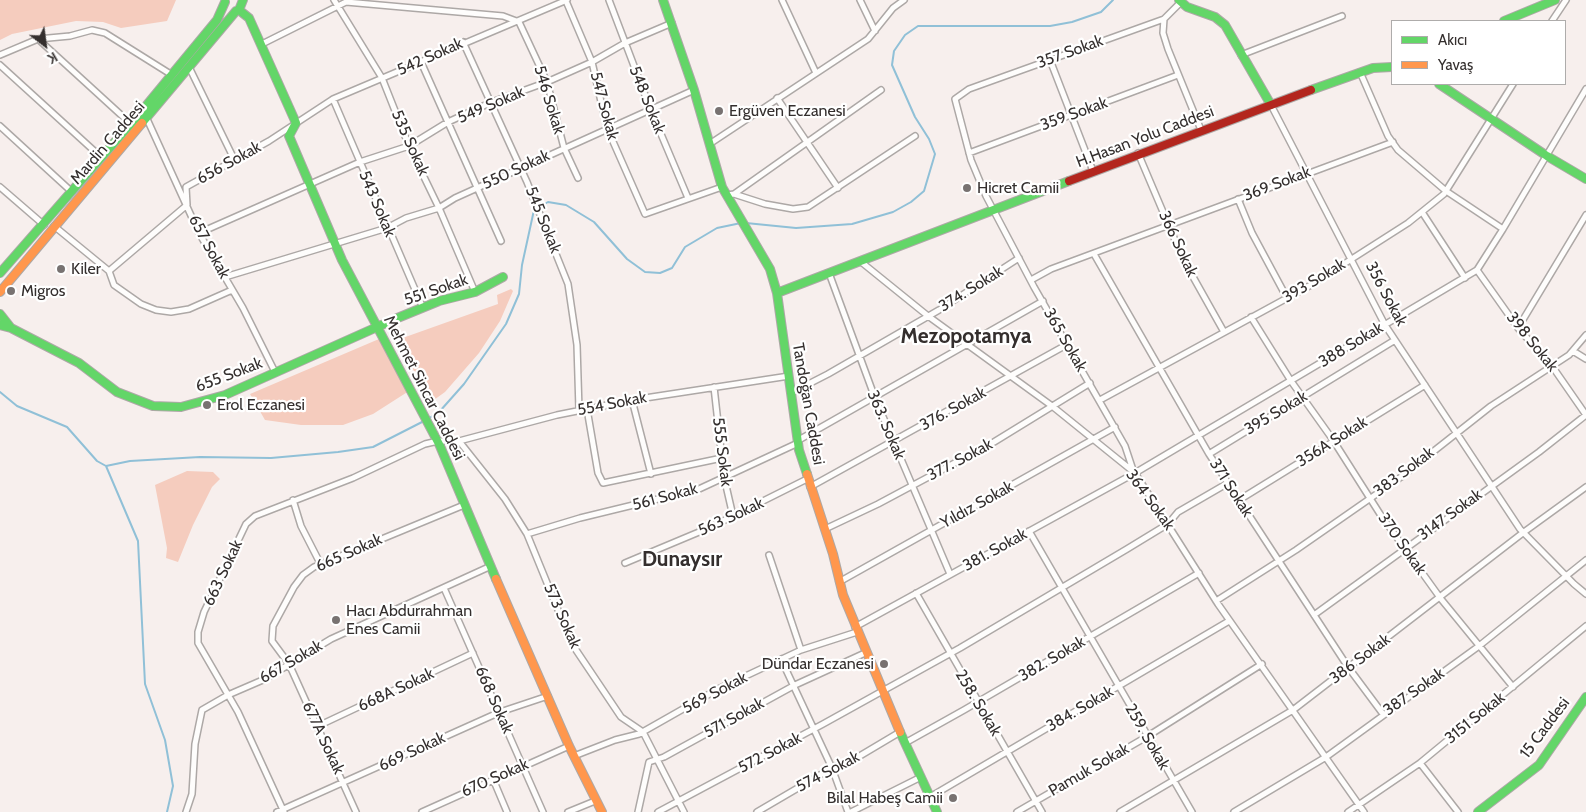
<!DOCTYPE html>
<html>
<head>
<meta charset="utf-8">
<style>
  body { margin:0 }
  #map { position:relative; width:1586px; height:812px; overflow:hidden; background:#f7efed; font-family:Cabin,sans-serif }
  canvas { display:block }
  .legend { position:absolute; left:1391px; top:20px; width:175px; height:65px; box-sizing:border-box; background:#fff; border:1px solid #aeacab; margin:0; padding:6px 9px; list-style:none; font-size:15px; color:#342f2e }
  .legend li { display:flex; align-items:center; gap:10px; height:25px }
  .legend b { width:25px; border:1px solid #aeacab }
  .north { position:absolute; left:20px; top:20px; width:50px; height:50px; -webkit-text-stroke:4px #fff; paint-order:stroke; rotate:150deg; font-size:14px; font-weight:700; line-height:20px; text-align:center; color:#342f2e }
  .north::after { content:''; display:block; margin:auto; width:18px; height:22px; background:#342f2e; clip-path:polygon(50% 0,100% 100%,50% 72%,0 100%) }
</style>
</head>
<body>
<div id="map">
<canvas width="1586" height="812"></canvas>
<ul class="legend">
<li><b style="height:6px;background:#63d668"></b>Akıcı</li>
<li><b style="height:6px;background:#ff974d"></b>Yavaş</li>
</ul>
<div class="north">K</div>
</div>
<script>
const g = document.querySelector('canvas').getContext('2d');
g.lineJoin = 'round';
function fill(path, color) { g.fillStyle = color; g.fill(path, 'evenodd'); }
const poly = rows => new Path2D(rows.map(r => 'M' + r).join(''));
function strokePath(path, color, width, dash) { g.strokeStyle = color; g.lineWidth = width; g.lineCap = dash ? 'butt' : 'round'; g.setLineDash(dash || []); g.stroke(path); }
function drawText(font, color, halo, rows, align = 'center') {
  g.font = font + ' Cabin,sans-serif'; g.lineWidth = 4.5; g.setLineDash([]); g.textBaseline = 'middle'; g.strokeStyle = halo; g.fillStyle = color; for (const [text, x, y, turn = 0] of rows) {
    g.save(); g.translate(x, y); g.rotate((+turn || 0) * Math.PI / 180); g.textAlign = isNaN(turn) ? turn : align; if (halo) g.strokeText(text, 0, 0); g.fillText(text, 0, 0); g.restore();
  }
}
const green = poly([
  [0,0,176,0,167,21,121,28,103,22,76,21,12,34,0,40],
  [511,289,513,291,500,321,479,353,445,392,431,402,397,340,498,304,497,295],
  [379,339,409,391,373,414,343,425,301,425,265,420,250,394],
  [187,471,213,472,220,479,212,487,193,525,178,562,166,558,167,548,155,485]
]);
const stream = poly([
  [746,223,796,228,852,224,893,212,911,202,924,191,935,154,929,139,915,117,892,65,894,51,905,35,918,26,1050,26,1072,22,1101,12,1113,0],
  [0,392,17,406,67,427,97,461,106,466,130,461,200,457,271,458,338,452,373,447,424,421],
  [428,419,440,411,464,384,506,324,519,294,522,265,534,210,548,202,566,205,594,222,627,259,645,272,660,273,672,268,685,247,717,228,741,223],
  [106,466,138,541,145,684,165,740,173,786,167,812]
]);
const street = poly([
  [334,0,382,78,409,146,439,208,475,292],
  [609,0,650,108,688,198],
  [782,0,816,73],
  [860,0,875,31],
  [566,1,592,62,607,128,645,214,722,187],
  [1164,19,1163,33,1168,49,1201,130],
  [1552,21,1566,0],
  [38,39,131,124],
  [463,42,527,182,568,284,577,345,579,410],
  [262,44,346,2,503,16,519,22,547,82,564,148,578,178],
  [0,55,38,39,70,36,92,30,105,33,172,75],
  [1241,55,1342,16],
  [1050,60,1093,171],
  [421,62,501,241],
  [0,65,102,158],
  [190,69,235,161],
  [1360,72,1388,136,1398,150,1446,191,1503,229],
  [777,98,838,188],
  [333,99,423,308],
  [1271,105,1385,325,1520,529,1574,584,1586,594],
  [147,119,199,233,243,308,275,372],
  [0,126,72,192],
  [711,143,868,39,893,8,904,0],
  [969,153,1178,75],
  [1138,153,1183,259,1224,332],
  [0,187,44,225],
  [734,194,881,90],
  [727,195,734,194,765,204,793,209,808,207,915,136],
  [1238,199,1252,233,1287,298],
  [1422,212,1465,278],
  [54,226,109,271,114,285,141,304,156,310,171,312,189,309,232,290],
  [199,233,360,162,409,146,448,122,492,102,547,82,592,62,625,43,672,23],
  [1094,254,1209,454,1348,667,1383,714],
  [860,261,928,316,1052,406,1135,473,1218,604,1364,812],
  [1477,270,1518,328,1552,366,1586,415],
  [109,271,187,205,186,187,269,141,333,99,567,0],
  [829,273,875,398,950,574],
  [225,277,387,228,406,218,439,208,455,198,694,90],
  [1031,280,1051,269,1393,142],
  [1251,317,1291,381,1333,440,1380,514,1441,599,1513,687],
  [1518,328,1586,215],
  [1573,351,1586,359],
  [714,387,724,477,733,516],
  [791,393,828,374,939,310,1019,258],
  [632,400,651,474],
  [1100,400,1311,285,1408,223,1444,194,1513,84],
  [587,409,598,473,603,483,722,458],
  [459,441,505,499,527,534,572,644,621,717,643,732,684,812],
  [797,441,1043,301],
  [1209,454,1395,340],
  [1134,473,1125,446,1034,287,986,196,971,160,955,99,969,89,1164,19,1181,2],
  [810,487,1068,344],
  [293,500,301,526,321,565],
  [1239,500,1425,385],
  [825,529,878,504,994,442,1090,383],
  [1029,531,1192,812],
  [527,534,580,518,699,489,798,443],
  [769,555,801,650],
  [625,563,711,527,807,479],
  [839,582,1115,427],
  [444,588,543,812],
  [916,593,1042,812],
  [1216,601,1296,550,1401,477,1491,406,1569,355,1586,335],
  [1314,615,1539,452,1586,415],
  [855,627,1135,473,1477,270,1503,229,1586,89],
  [781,659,832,768,848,812],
  [318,726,473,653],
  [905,743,964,710,1199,573],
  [574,756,615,740,639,734,720,688,801,650,857,632],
  [1420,763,1458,812],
  [493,779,507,812],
  [930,797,1229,621],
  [186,812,192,794,195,744,202,710,228,695,265,679,331,639,491,566],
  [277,812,500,712,548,696],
  [284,812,238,712,198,643,198,632,204,612,246,524,255,516,353,478,425,444,438,441,459,441,557,415,632,400,789,376],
  [356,812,289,664,272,641,273,626,294,587,303,575,314,567,464,505],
  [422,812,569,746],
  [568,812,595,801],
  [638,812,649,762,664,757,795,685,865,653],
  [658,812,823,724,960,648,1127,549,1168,524,1178,512,1228,483],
  [757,812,832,768,858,757,900,732],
  [851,812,921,777],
  [1017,812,1148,736,1262,664],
  [1120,812,1293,710,1524,532,1586,487],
  [1234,812,1326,757,1479,646,1586,560],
  [1348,812,1420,763,1586,626]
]);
const fast = poly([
  [663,0,694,90,722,187,770,269,777,293,799,450,807,474],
  [1179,0,1187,7,1215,17,1225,25,1271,105],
  [239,10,249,18,296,123,289,136,342,260,440,446,496,579],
  [239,10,243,0],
  [1504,21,1555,0],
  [1439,84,1547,156,1586,179],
  [1311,90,1373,68,1392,67],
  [142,123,236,11],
  [0,273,141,112,217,20,225,2],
  [777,293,1069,181],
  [0,314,11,328],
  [0,325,11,328,79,363,117,392,153,406,181,407,225,395,395,319,439,301,475,292,503,277],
  [900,732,937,812],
  [1478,812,1539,765,1586,697]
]);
const slow = poly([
  [0,292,142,123],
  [807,474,833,554,843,595,900,732],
  [496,579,569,746,602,812]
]);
const jam = poly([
  [1069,181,1311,90]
]);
const markers = [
  [719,111,5,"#787271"],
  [967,188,5,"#787271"],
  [61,269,5,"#787271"],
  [11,291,5,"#787271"],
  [207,405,5,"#787271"],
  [336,620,5,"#787271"],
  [884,664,5,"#787271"],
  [953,798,5,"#787271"]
];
const streetNames = [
  ["357 Sokak",1070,52,-20],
  ["542 Sokak",430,57,-24],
  ["546 Sokak",549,100,73],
  ["548 Sokak",647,100,68],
  ["549 Sokak",491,105,-23],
  ["547 Sokak",604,106,75],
  ["359 Sokak",1074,114,-20],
  ["H.Hasan Yolu Caddesi",1145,137,-21],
  ["Mardin Caddesi",108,143,-49],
  ["535 Sokak",410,143,66],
  ["656 Sokak",229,163,-29],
  ["550 Sokak",516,170,-25],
  ["369 Sokak",1277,184,-21],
  ["543 Sokak",377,204,67],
  ["545 Sokak",543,220,68],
  ["366 Sokak",1178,244,65],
  ["657 Sokak",209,247,62],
  ["393 Sokak",1314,281,-31],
  ["374. Sokak",971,289,-32],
  ["551 Sokak",436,290,-19],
  ["356 Sokak",1386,294,62],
  ["365 Sokak",1065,340,60],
  ["398 Sokak",1532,342,51],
  ["388 Sokak",1351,345,-31],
  ["655 Sokak",229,375,-21],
  ["Mehmet Sincar Caddesi",424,388,63],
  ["554 Sokak",612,404,-11],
  ["Tandoğan Caddesi",808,404,80],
  ["376. Sokak",953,409,-29],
  ["395 Sokak",1276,413,-31],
  ["363. Sokak",886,425,67],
  ["356A Sokak",1332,442,-32],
  ["555 Sokak",722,452,83],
  ["377. Sokak",960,460,-28],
  ["383 Sokak",1404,472,-37],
  ["371 Sokak",1231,488,57],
  ["561 Sokak",665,497,-15],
  ["364 Sokak",1150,500,54],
  ["Yıldız Sokak",977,505,-29],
  ["3147 Sokak",1450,515,-36],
  ["563 Sokak",731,517,-25],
  ["370 Sokak",1402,544,55],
  ["381. Sokak",995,550,-29],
  ["665 Sokak",349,553,-24],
  ["663 Sokak",223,573,-65],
  ["573 Sokak",562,616,66],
  ["382. Sokak",1052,659,-30],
  ["386 Sokak",1360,659,-37],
  ["667 Sokak",291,662,-30],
  ["668A Sokak",396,690,-25],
  ["387 Sokak",1414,692,-35],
  ["569 Sokak",715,693,-28],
  ["668 Sokak",494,700,66],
  ["258. Sokak",978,703,59],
  ["384. Sokak",1080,709,-30],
  ["571 Sokak",734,718,-29],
  ["3151 Sokak",1475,718,-39],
  ["15 Caddesi",1545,728,-53],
  ["259. Sokak",1147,737,60],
  ["677A Sokak",323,738,65],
  ["669 Sokak",412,752,-25],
  ["572 Sokak",770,753,-28],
  ["Pamuk Sokak",1089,770,-30],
  ["574 Sokak",828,772,-28],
  ["670 Sokak",495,778,-24]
];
const poiNames = [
  ["Ergüven Eczanesi",729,111],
  ["Hicret Camii",977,188],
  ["Kiler",71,269],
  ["Migros",21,291],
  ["Erol Eczanesi",217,405],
  ["Hacı Abdurrahman",346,611],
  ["Enes Camii",346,629],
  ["Dündar Eczanesi",874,664,"right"],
  ["Bilal Habeş Camii",943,798,"right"]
];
const districtNames = [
  ["Mezopotamya",966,337],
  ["Dunaysır",682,560]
];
fill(green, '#f5ccbe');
strokePath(stream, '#90c0d7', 2);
strokePath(street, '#ada8a6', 8);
strokePath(fast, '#ada8a6', 10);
strokePath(slow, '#ada8a6', 10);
strokePath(jam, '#ada8a6', 10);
strokePath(street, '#fefdfc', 5);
strokePath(fast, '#63d668', 8);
strokePath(slow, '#ff974d', 8);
strokePath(jam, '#b3261e', 8);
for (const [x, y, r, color] of markers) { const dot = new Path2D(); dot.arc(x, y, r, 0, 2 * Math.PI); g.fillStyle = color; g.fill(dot); strokePath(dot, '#fff', 2); }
drawText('16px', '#342f2e', '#fff', streetNames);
drawText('16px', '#342f2e', '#fff', poiNames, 'left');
drawText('bold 21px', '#342f2e', '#fff', districtNames);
</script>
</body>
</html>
